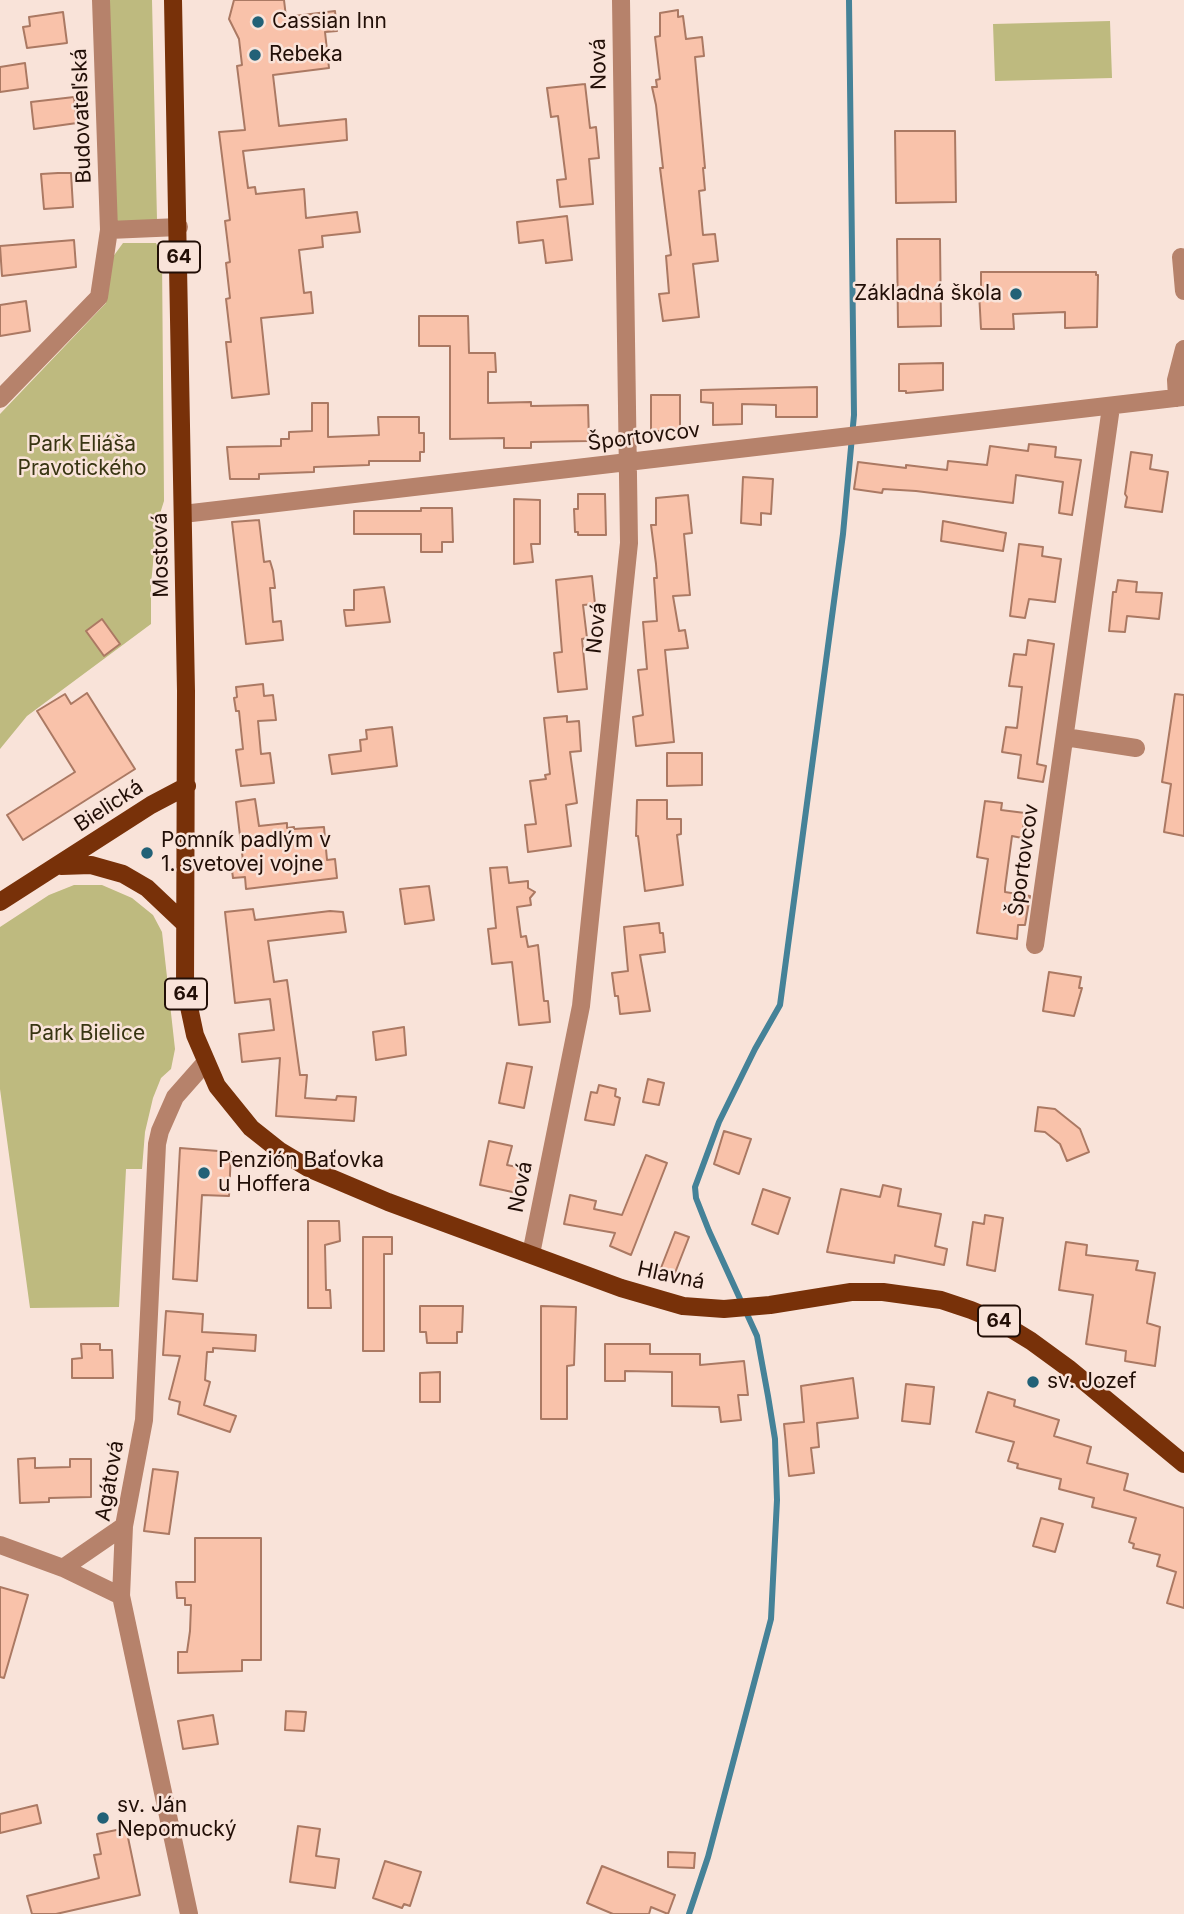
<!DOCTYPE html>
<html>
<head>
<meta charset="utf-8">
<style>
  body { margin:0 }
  canvas { display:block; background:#f9e3d9 }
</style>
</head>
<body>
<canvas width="1184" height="1914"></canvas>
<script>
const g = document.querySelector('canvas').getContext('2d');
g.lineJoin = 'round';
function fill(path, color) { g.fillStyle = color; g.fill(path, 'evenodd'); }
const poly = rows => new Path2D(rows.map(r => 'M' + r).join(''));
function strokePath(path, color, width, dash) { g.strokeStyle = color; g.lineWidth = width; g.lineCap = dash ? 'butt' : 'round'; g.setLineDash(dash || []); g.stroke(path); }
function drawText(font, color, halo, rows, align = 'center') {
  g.font = font + ' Inter,sans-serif'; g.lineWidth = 5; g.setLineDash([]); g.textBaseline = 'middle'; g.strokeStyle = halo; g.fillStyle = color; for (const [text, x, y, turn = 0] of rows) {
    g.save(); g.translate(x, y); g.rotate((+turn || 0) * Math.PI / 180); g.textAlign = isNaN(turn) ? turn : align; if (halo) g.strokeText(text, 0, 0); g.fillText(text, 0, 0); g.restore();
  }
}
const green = poly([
  [109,0,152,0,157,220,115,223],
  [1110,21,1112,78,995,81,993,24],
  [123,243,156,243,162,257,164,501,157,523,151,584,151,624,27,716,0,749,0,414,106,303,107,265],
  [74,885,102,885,132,898,153,915,162,932,175,1049,171,1069,161,1078,153,1098,145,1132,142,1169,126,1169,119,1307,30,1308,0,1089,0,927,49,895]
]);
const stream = poly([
  [689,1914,708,1857,771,1619,777,1500,775,1439,768,1396,757,1336,709,1231,696,1198,695,1187,719,1122,755,1049,780,1005,843,534,854,415,849,0]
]);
const building = poly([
  [234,0,284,0,286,17,335,11,337,31,325,32,329,68,273,75,279,126,346,119,347,140,243,151,248,188,255,187,256,194,304,189,306,218,357,212,360,232,322,236,323,247,299,250,304,293,311,292,313,313,261,318,269,394,232,398,226,342,231,342,226,299,230,298,226,263,230,262,225,221,230,220,219,132,245,130,237,66,242,65,239,39,229,19,234,0],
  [678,10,678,17,683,16,686,39,702,37,704,56,695,57,705,168,703,168,705,190,699,191,703,235,715,234,718,261,693,264,699,317,663,321,659,294,669,293,666,256,671,255,660,168,663,168,656,105,652,87,657,87,656,80,660,79,655,37,660,36,660,13,678,10],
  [63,12,67,43,27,48,23,27,30,26,29,17,63,12],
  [25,63,28,88,0,92,0,67,25,63],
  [585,84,590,128,596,127,599,158,589,159,593,204,560,207,557,180,566,179,558,116,551,117,547,88,585,84],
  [74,97,77,123,34,129,31,102,74,97],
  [895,131,955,131,956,202,896,203,895,131],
  [58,173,71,173,73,207,44,209,41,174,58,173],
  [567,216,572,260,546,263,543,240,519,243,517,222,567,216],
  [897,239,940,239,941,326,898,327,897,239],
  [74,240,76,267,2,276,0,246,74,240],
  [981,272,1096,272,1096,275,1098,275,1097,327,1065,328,1065,312,1013,314,1014,329,981,329,979,292,981,292,981,272],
  [26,301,30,331,0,336,0,305,26,301],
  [419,316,468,316,469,353,495,353,496,372,488,372,488,403,531,402,531,406,588,405,589,441,531,442,531,448,504,448,504,438,450,439,450,346,419,346,419,316],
  [943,363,943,390,906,393,906,391,899,391,899,364,943,363],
  [817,387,817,417,776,417,776,405,742,404,742,424,713,425,713,403,701,402,701,390,817,387],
  [651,395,680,395,680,431,651,431,651,395],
  [312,403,328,403,328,437,379,435,378,417,419,417,419,433,424,433,424,452,420,452,420,461,369,461,369,465,314,467,314,472,259,474,259,479,230,479,227,447,281,446,281,439,289,439,289,432,312,431,312,403],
  [1029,444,1056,447,1055,457,1081,460,1072,515,1059,513,1063,482,1016,475,1013,503,916,491,883,489,882,493,854,489,858,462,906,468,906,465,947,470,948,461,987,465,990,446,1028,451,1029,444],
  [1131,452,1152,455,1150,469,1168,472,1162,512,1125,507,1127,497,1125,494,1131,452],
  [743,477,773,479,771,514,761,513,761,525,741,523,743,477],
  [578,494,605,494,606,535,578,535,578,532,575,532,574,509,578,509,578,494],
  [688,495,692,533,684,534,690,595,673,596,679,631,685,630,688,648,665,650,674,742,636,746,633,717,643,715,638,670,647,669,643,622,657,621,654,578,657,578,656,564,651,525,656,525,656,498,688,495],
  [514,499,540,500,540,544,531,544,533,562,514,564,514,499],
  [421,508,452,508,453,542,442,542,442,552,421,552,421,534,354,534,354,511,421,511,421,508],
  [259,520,264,562,270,561,273,571,275,588,270,588,273,622,281,621,283,640,246,644,232,522,259,520],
  [943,521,1006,533,1003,551,941,541,943,521],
  [1019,544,1043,547,1042,556,1061,559,1055,602,1029,599,1025,618,1010,616,1019,544],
  [592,576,595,604,583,605,587,638,582,639,587,689,558,692,554,653,562,652,556,580,592,576],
  [1118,580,1137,582,1136,592,1162,593,1159,619,1127,616,1125,632,1109,631,1113,592,1116,592,1118,580],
  [384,587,390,622,346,626,344,610,354,610,354,590,384,587],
  [102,619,120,644,104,656,86,631,102,619],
  [1028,640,1054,644,1037,764,1046,766,1043,782,1018,778,1021,755,1002,752,1006,727,1017,728,1022,687,1009,686,1014,654,1026,655,1028,640],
  [263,684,264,696,273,695,276,720,258,721,261,754,270,753,274,783,241,786,236,750,243,749,239,711,236,711,234,698,237,697,236,687,263,684],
  [87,693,135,769,23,840,7,815,75,772,37,711,65,694,71,704,87,693],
  [1175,694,1184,695,1184,836,1164,832,1171,784,1162,782,1175,694],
  [567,716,567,722,579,721,581,751,570,752,577,803,566,805,571,846,528,852,525,825,536,824,530,781,546,779,545,775,550,774,544,718,567,716],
  [392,727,397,766,332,774,329,755,361,751,360,740,367,739,366,730,392,727],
  [667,753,702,753,702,785,667,786,667,753],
  [255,799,259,826,287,823,287,828,294,827,294,829,324,827,327,860,335,859,337,878,246,889,245,877,233,878,231,863,243,861,236,802,255,799],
  [637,800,667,800,667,819,681,819,681,834,677,835,683,885,645,891,638,836,636,836,637,800],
  [985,801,1002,803,1001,810,1025,813,1022,838,1012,836,1005,888,1005,892,1030,896,1025,925,1018,925,1017,939,977,933,988,859,977,857,985,801],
  [507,867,509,883,528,881,528,888,535,892,530,898,531,905,517,907,521,937,526,936,528,947,538,945,544,1001,548,1001,550,1022,519,1025,512,962,492,964,488,929,496,928,490,868,507,867],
  [429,886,434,920,405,924,400,889,429,886],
  [253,909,255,920,330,911,343,912,346,932,268,941,274,982,287,980,300,1075,307,1075,305,1098,336,1100,337,1096,356,1097,354,1121,276,1116,280,1058,242,1062,239,1034,274,1030,270,999,235,1003,225,912,253,909],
  [659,923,660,933,663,933,665,952,640,955,650,1011,620,1014,618,996,615,996,612,973,628,971,624,927,659,923],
  [1049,972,1081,977,1079,988,1082,988,1074,1016,1043,1011,1049,972],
  [404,1027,406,1055,376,1060,373,1032,404,1027],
  [507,1063,532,1067,524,1108,499,1103,507,1063],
  [648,1079,664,1083,659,1105,643,1102,648,1079],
  [599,1085,616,1089,615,1096,620,1098,614,1125,585,1120,591,1092,597,1093,599,1085],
  [1038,1107,1055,1109,1080,1129,1089,1152,1067,1161,1060,1144,1045,1132,1035,1131,1038,1107],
  [724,1131,751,1139,739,1174,714,1164,724,1131],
  [489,1141,512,1146,507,1165,522,1168,517,1193,480,1185,489,1141],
  [180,1148,231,1152,229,1196,202,1195,197,1281,173,1279,180,1148],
  [646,1155,667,1163,631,1255,610,1246,615,1233,564,1224,570,1195,596,1201,594,1209,622,1215,646,1155],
  [883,1185,901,1189,898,1206,941,1214,935,1246,947,1249,944,1265,895,1255,894,1263,827,1252,841,1189,880,1197,883,1185],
  [763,1189,790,1198,778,1234,752,1224,763,1189],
  [985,1215,1003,1218,995,1271,967,1265,973,1222,984,1224,985,1215],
  [308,1221,339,1221,340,1241,325,1245,326,1290,330,1290,331,1308,308,1308,308,1221],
  [675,1232,689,1237,673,1278,659,1273,675,1232],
  [363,1237,392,1237,392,1254,384,1254,384,1351,363,1351,363,1237],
  [1066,1242,1087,1245,1086,1255,1138,1261,1136,1270,1155,1273,1147,1323,1160,1327,1155,1366,1125,1361,1126,1351,1086,1344,1093,1295,1059,1290,1066,1242],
  [420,1306,463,1306,462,1332,457,1332,457,1343,427,1343,426,1332,420,1332,420,1306],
  [541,1306,576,1307,574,1365,567,1366,567,1419,541,1419,541,1306],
  [166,1311,203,1314,202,1332,256,1335,255,1351,213,1348,213,1352,207,1352,205,1380,210,1382,204,1405,236,1416,230,1432,178,1414,180,1402,169,1399,180,1356,163,1355,166,1311],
  [81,1344,100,1344,100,1350,112,1350,113,1378,72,1378,72,1359,82,1358,81,1344],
  [605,1344,650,1344,650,1354,700,1354,700,1365,744,1361,748,1395,738,1395,741,1420,721,1422,719,1407,672,1406,672,1372,625,1371,625,1381,605,1381,605,1344],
  [440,1372,440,1402,420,1402,420,1373,440,1372],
  [853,1378,858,1418,817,1423,819,1447,811,1448,814,1473,789,1476,784,1424,804,1422,801,1386,853,1378],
  [906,1384,934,1387,930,1424,902,1421,906,1384],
  [988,1392,1015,1400,1014,1406,1059,1420,1054,1436,1091,1447,1087,1463,1128,1474,1124,1490,1184,1508,1184,1608,1167,1603,1176,1572,1157,1566,1160,1555,1133,1548,1134,1544,1129,1542,1136,1518,1092,1507,1094,1498,1059,1489,1061,1479,1017,1468,1018,1464,1008,1461,1014,1442,976,1432,988,1392],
  [35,1458,35,1468,70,1467,70,1459,91,1459,91,1497,49,1498,49,1502,20,1503,18,1459,35,1458],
  [153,1469,178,1472,169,1534,144,1531,153,1469],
  [1041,1518,1063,1524,1055,1552,1033,1546,1041,1518],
  [195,1538,261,1538,261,1660,242,1660,242,1671,178,1673,178,1652,187,1652,190,1631,191,1605,185,1605,185,1598,177,1598,176,1582,195,1582,195,1538],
  [0,1587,28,1595,4,1678,0,1677,0,1587],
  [286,1711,306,1712,304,1731,285,1730,286,1711],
  [213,1715,218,1744,183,1749,178,1721,213,1715],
  [37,1805,41,1823,0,1833,0,1814,37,1805],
  [298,1826,320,1829,316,1856,339,1859,335,1888,290,1882,298,1826],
  [126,1828,140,1895,56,1914,32,1914,27,1896,99,1878,94,1855,101,1854,97,1834,126,1828],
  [668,1852,695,1853,694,1868,668,1867,668,1852],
  [385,1861,421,1872,410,1906,404,1904,402,1908,373,1898,385,1861],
  [602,1866,675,1895,668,1914,651,1907,649,1914,613,1914,587,1903,602,1866]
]);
const minor = poly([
  [109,230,179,227],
  [1181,257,1184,291],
  [1177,398,1176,380,1184,349],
  [0,399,99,297,109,230,101,0],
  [183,514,1184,397],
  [1065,737,1136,748],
  [1035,945,1111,407],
  [531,1254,581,1006,629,543,621,0],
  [0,1545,63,1568,121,1596],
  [63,1568,124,1526],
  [189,1914,121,1596,124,1526,144,1420,157,1144,160,1131,175,1097,205,1063]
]);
const major = poly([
  [173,0,186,691,185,988,195,1035,217,1086,251,1128,280,1151,310,1169,388,1202,621,1288,683,1306,724,1309,770,1305,851,1292,883,1292,941,1300,971,1310,1000,1322,1031,1341,1068,1368,1184,1464],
  [61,866,91,865,123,874,147,888,184,923],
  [0,902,151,805,187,786]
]);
const markers = [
  [258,22,7,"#226177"],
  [255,55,7,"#226177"],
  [1016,294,7,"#226177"],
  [147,853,7,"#226177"],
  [204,1173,7,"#226177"],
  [1033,1382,7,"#226177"],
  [103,1818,7,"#226177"]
];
const shields = [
  [179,257,42],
  [186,994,42],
  [999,1321,42]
];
const shieldNames = [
  ["64",179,257],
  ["64",186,994],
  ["64",999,1321]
];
const poiNames = [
  ["Cassian Inn",272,22],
  ["Rebeka",269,55],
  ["Základná škola",1002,294,"right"],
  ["Pomník padlým v",161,841],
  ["1. svetovej vojne",161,865],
  ["Penzión Baťovka",218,1161],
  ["u Hoffera",218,1185],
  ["sv. Jozef",1047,1382],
  ["sv. Ján",117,1806],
  ["Nepomucký",117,1830]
];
const streetNames = [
  ["Nová",599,64,-91],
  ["Budovateľská",82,116,-92],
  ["Športovcov",644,437,-7],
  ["Mostová",161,555,-91],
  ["Nová",597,628,-84],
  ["Bielická",109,806,-33],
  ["Športovcov",1024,860,-82],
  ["Nová",521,1187,-79],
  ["Hlavná",671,1276,12],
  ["Agátová",110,1481,-80]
];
const parkNames = [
  ["Park Eliáša",82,445],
  ["Pravotického",82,469],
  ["Park Bielice",87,1034]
];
fill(green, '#beba7f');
strokePath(stream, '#458298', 6);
fill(building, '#f9c2aa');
strokePath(building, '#ab7963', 2);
strokePath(minor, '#b6826b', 18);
strokePath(major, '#783109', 18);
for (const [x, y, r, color] of markers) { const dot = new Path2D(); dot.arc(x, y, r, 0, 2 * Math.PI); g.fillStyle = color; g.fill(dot); strokePath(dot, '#f9e3d9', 2.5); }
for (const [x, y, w] of shields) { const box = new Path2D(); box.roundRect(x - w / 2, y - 15.5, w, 31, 5); g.fillStyle = '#f9e3d9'; g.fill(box); strokePath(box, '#220f07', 2); }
drawText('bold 19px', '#220f07', null, shieldNames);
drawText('21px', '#220f07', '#f9e3d9', poiNames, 'left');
drawText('21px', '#220f07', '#f9e3d9', streetNames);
drawText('21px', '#383512', '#f9e3d9', parkNames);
</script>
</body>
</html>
